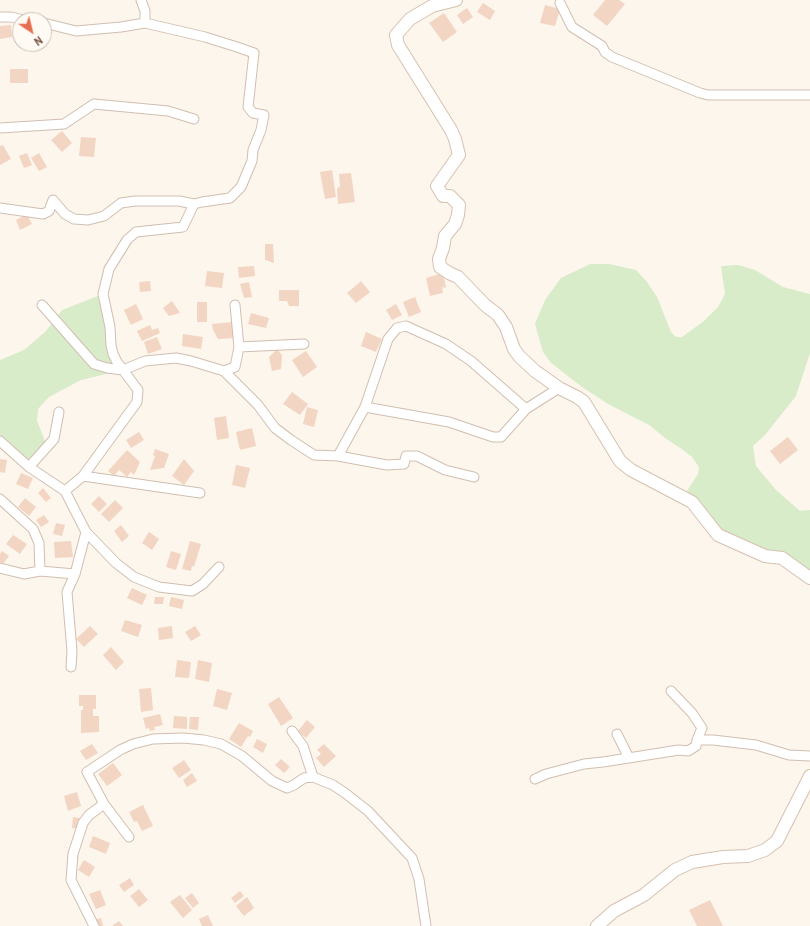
<!DOCTYPE html>
<html>
<head>
<meta charset="utf-8">
<style>
  body { margin:0 }
  #map { position:relative; width:810px; height:926px; overflow:hidden; background:#fdf6ec; font-family:Barlow,sans-serif }
  canvas { display:block }
  .north { position:absolute; left:12px; top:12px; width:40px; height:40px; box-sizing:border-box; background:#fffaf3; border:1px solid #cabbb1; border-radius:50%; rotate:145deg; font-size:11px; font-weight:700; line-height:16px; text-align:center; color:#7a5c4d }
  .north::after { content:''; display:block; margin:auto; width:14px; height:18px; background:#e76f51; clip-path:polygon(50% 0,100% 100%,50% 72%,0 100%) }
</style>
</head>
<body>
<div id="map">
<canvas width="810" height="926"></canvas>
<div class="north">N</div>
</div>
<script>
const g = document.querySelector('canvas').getContext('2d');
g.lineJoin = 'round';
function fill(path, color) { g.fillStyle = color; g.fill(path, 'evenodd'); }
const poly = rows => new Path2D(rows.map(r => 'M' + r).join(''));
function strokePath(path, color, width, dash) { g.strokeStyle = color; g.lineWidth = width; g.lineCap = dash ? 'butt' : 'round'; g.setLineDash(dash || []); g.stroke(path); }
const green = poly([
  [590,264,609,264,636,270,647,282,657,297,671,332,676,337,682,337,704,321,718,307,725,294,721,266,738,265,755,270,783,287,810,294,810,353,796,396,765,435,753,446,756,466,776,490,800,511,810,510,810,578,782,558,718,535,683,497,698,474,699,467,692,457,683,450,665,438,649,425,608,404,582,387,551,363,543,352,535,324,545,300,561,278],
  [103,294,111,345,123,370,81,380,49,397,38,409,37,421,45,441,44,450,29,467,0,441,0,360,24,350,46,331,62,310]
]);
const building = poly([
  [605,0,619,0,625,4,607,26,593,15],
  [483,3,495,11,490,20,477,12],
  [545,5,560,9,555,26,540,23],
  [467,8,473,17,463,24,457,15],
  [444,13,457,32,443,42,429,23],
  [11,25,12,37,0,39,0,26],
  [10,69,28,69,28,83,10,83],
  [62,131,72,143,62,152,51,140],
  [81,137,96,138,94,157,79,156],
  [3,145,11,159,0,165,0,146],
  [27,153,32,165,24,168,19,156],
  [39,153,47,167,39,171,31,158],
  [332,170,336,197,325,199,320,172],
  [351,173,355,202,338,204,337,189,340,186,339,174],
  [27,214,32,224,20,230,16,220],
  [265,244,273,244,274,263,265,260],
  [254,266,255,276,239,278,238,267],
  [207,271,224,273,222,288,205,286],
  [443,273,446,288,442,287,443,293,430,296,426,278],
  [150,281,151,291,140,292,139,282],
  [361,281,370,292,356,303,347,293],
  [249,282,252,297,244,298,240,284],
  [279,290,299,290,299,306,289,306,287,301,279,301],
  [415,297,421,312,409,317,403,302],
  [172,301,180,313,169,316,163,308],
  [197,302,207,302,207,322,197,322],
  [136,304,143,319,131,325,124,310],
  [396,304,402,315,392,320,386,310],
  [251,313,269,318,266,328,248,324],
  [232,322,234,338,218,339,213,330,212,324],
  [150,325,152,330,158,328,160,333,142,341,137,331],
  [366,332,382,339,376,352,361,346],
  [183,334,203,337,201,349,182,346],
  [157,337,162,349,148,354,144,342],
  [277,349,282,355,281,369,272,371,269,357],
  [306,351,317,367,303,377,292,360],
  [292,392,308,404,300,415,283,404],
  [307,407,318,410,314,427,303,424],
  [226,416,229,438,217,440,214,418],
  [252,428,256,446,240,450,236,432],
  [139,432,144,440,131,448,126,440],
  [788,437,798,450,780,464,770,451],
  [155,449,169,454,164,468,150,470,155,456,153,455],
  [127,450,140,462,134,475,131,472,127,477,119,470,114,476,108,471],
  [0,459,7,460,5,473,0,472],
  [184,459,194,471,184,485,172,476],
  [236,465,250,468,245,488,232,485],
  [21,473,33,478,28,489,16,484],
  [43,488,51,498,46,502,38,493],
  [99,496,107,504,99,512,91,504],
  [25,498,36,507,29,516,18,507],
  [115,500,123,508,109,522,101,514],
  [44,515,49,522,41,527,36,520],
  [56,523,65,525,62,536,53,534],
  [121,525,129,536,122,542,114,531],
  [149,532,159,539,152,550,142,543],
  [13,535,27,544,20,554,6,544],
  [71,541,73,557,55,558,54,542],
  [190,541,201,544,194,567,192,566,191,571,182,569],
  [2,551,9,556,3,564,0,562,0,554],
  [171,551,181,554,176,570,166,567],
  [132,588,147,595,142,605,127,598],
  [155,597,164,597,163,604,154,604],
  [171,597,184,600,182,609,169,606],
  [125,620,142,625,138,637,121,631],
  [90,626,98,634,84,647,76,639],
  [172,626,173,638,159,640,158,628],
  [195,626,201,635,191,641,185,632],
  [111,647,124,662,116,670,103,655],
  [177,660,191,662,189,678,175,677],
  [198,660,212,663,209,682,195,679],
  [151,688,153,710,141,712,139,689],
  [217,689,232,693,227,710,213,706],
  [79,695,96,695,96,709,93,709,93,716,99,716,99,732,81,733,81,710,83,710,83,706,79,706],
  [279,697,293,718,281,726,268,704],
  [160,714,163,725,154,727,155,730,150,731,149,728,146,729,143,718],
  [174,716,187,717,187,729,173,728],
  [190,717,199,717,198,730,189,729],
  [307,720,315,727,306,738,298,731],
  [239,723,253,731,250,737,248,736,241,747,229,739],
  [257,739,267,744,263,753,253,747],
  [92,744,98,753,86,760,80,751],
  [324,744,336,756,324,767,316,758,321,754,317,750],
  [281,759,290,767,284,773,275,765],
  [184,760,191,770,179,778,172,768],
  [113,763,122,775,107,786,98,774],
  [192,773,197,781,187,787,183,780],
  [77,792,81,806,68,811,64,796],
  [143,805,153,826,142,831,137,821,134,822,129,812],
  [73,817,80,818,78,829,72,828],
  [93,836,110,843,106,854,89,847],
  [84,860,95,867,89,877,78,870],
  [130,878,134,885,124,892,119,885],
  [139,889,148,900,139,907,130,896],
  [100,890,106,905,96,909,89,894],
  [240,891,244,896,235,903,231,898],
  [192,893,199,903,193,908,185,898],
  [180,895,192,910,183,918,170,902],
  [247,897,254,908,244,916,236,906],
  [710,900,723,926,697,926,689,910],
  [208,915,213,926,202,926,199,919],
  [101,918,103,926,96,926,94,920],
  [119,921,123,926,112,926]
]);
const street = poly([
  [141,0,145,11,145,23],
  [560,3,572,27,602,46,605,52,612,57,700,93,708,95,810,95],
  [0,17,11,17,24,20],
  [0,128,64,124,94,104,168,111,194,119],
  [0,208,43,214,49,211,53,200,65,214,74,219,88,220,104,216,121,203,135,201,179,201,194,204,202,202,230,198,241,187,252,161,253,150,261,130,264,115,253,113,248,107,254,53,237,47,205,37,145,23,121,27,76,31,44,23],
  [42,305,94,364,107,368,123,370,145,361,176,358,191,361,224,371,258,405,275,428,291,440,314,455,338,456,365,407,388,339,397,328,406,326,446,344,471,361,526,409],
  [239,347,304,344],
  [224,371,235,367,239,347,235,305],
  [365,407,449,422,493,437,501,437,526,409,559,388],
  [0,441,29,467,65,491,86,532,116,563,134,577,159,587,192,591,203,584,219,567],
  [338,456,387,465,404,464,406,456,417,456,445,470,474,477],
  [29,467,54,439,59,412],
  [83,476,200,493],
  [65,491,83,476,137,402,138,390,117,362,113,354,111,345,110,327,103,294,109,269,127,240,136,232,183,227,194,204],
  [0,499,33,529,39,543,40,571,24,574,0,568],
  [40,571,75,574],
  [71,667,72,651,67,592,75,574,86,532],
  [671,691,692,713,702,728,697,740,713,740,756,745,789,755,810,756],
  [292,731,303,746,313,777],
  [617,734,629,758],
  [535,779,546,774,584,764,603,762,679,750,688,751,696,746,697,740],
  [129,837,104,804,87,772,120,750,133,744,153,739,183,738,204,740,221,744,242,756,272,781,287,788,294,785,304,778,313,777,333,785,345,793,368,811,412,858,419,879,426,926],
  [94,926,71,880,73,854,83,823,89,815,104,804]
]);
const secondary = poly([
  [456,0,432,6,410,19,396,35,398,45,451,130,455,139,459,155,437,186,443,196,450,196,459,205,458,215,455,224,445,236,443,248,439,259,440,267,449,273,458,277,485,305,498,315,506,327,514,349,519,356,535,371,559,388,577,397,584,402,620,461,631,470,692,502,718,535,765,556,782,558,810,578],
  [597,926,614,911,644,895,675,870,692,862,723,857,748,856,765,850,777,841,810,776]
]);
fill(green, '#d8ecc9');
fill(building, '#f3d5c3');
strokePath(street, '#d1beb0', 11);
strokePath(secondary, '#d6c0b0', 14);
strokePath(street, '#fff', 9);
strokePath(secondary, '#fff', 12);
</script>
</body>
</html>
